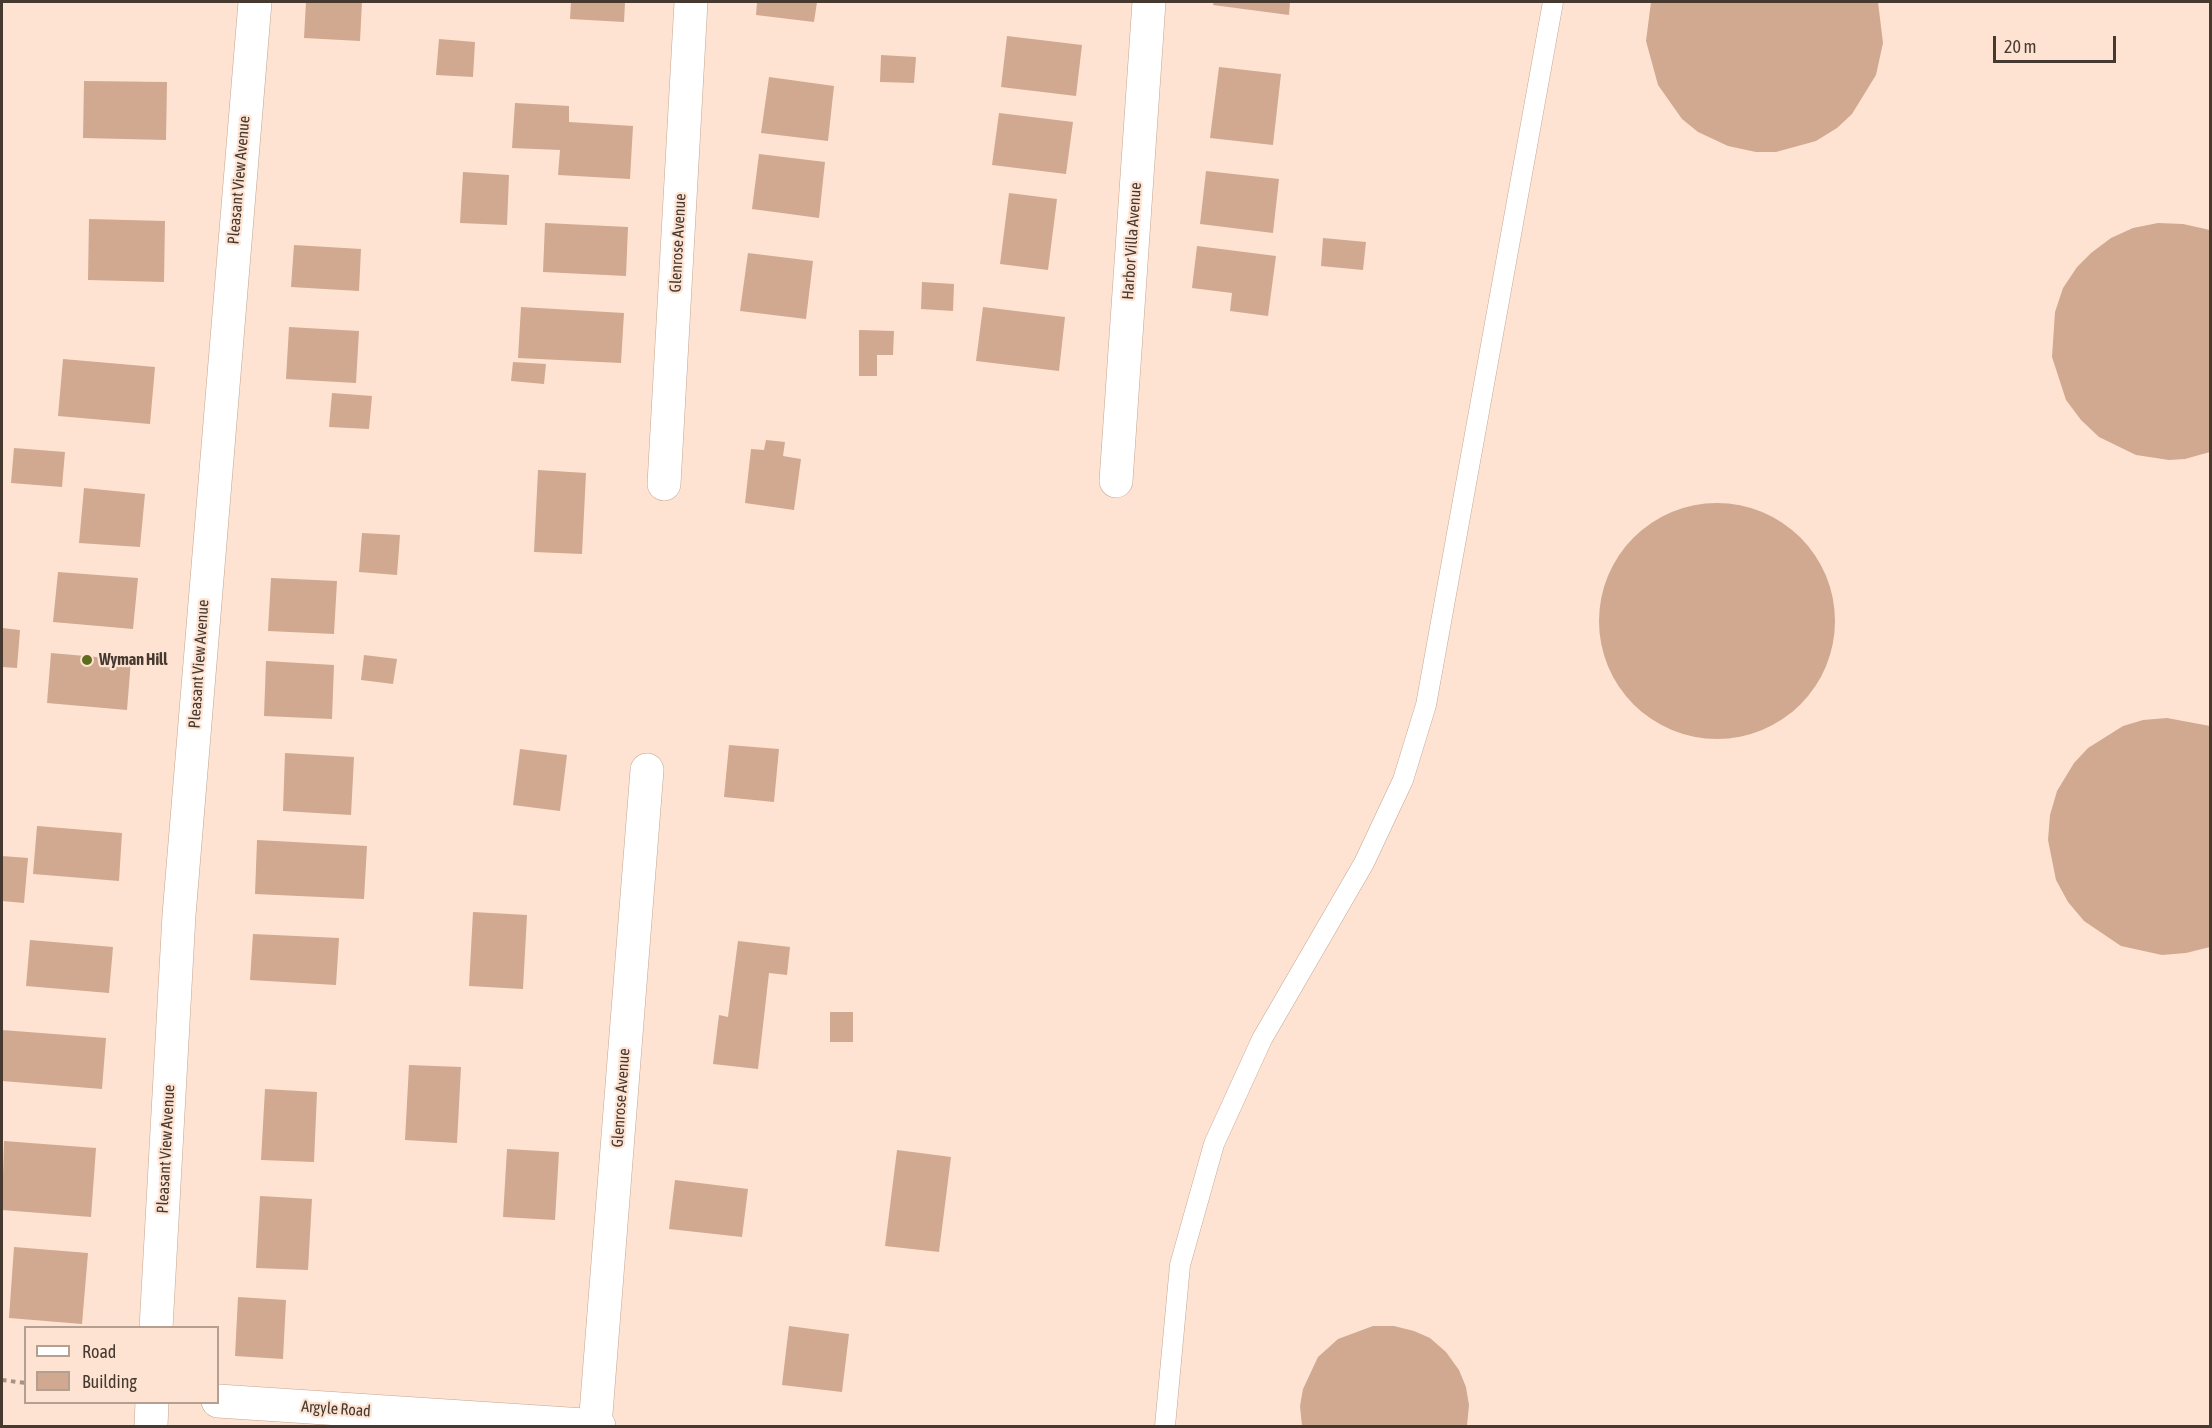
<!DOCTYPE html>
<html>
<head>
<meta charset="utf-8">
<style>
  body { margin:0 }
  #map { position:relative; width:2212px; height:1428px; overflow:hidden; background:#fee3d2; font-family:"Asap Condensed",sans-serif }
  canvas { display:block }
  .frame { position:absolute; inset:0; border:3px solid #463930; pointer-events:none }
  .legend { position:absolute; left:24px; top:1326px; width:195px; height:78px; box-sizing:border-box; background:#fee3d2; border:2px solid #b49f91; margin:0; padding:8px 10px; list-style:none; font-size:18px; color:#463930 }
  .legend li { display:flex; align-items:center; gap:12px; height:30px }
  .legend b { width:30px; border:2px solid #b49f91 }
  .scale { position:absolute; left:1993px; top:36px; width:123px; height:27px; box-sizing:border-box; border:3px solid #463930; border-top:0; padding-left:8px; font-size:18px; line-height:21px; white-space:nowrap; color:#463930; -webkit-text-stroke:4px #fee3d2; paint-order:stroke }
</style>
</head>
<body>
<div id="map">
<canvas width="2212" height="1428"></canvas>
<div class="frame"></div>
<ul class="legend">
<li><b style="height:8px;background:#fff"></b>Road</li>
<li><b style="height:16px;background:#d0a990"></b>Building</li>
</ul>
<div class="scale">20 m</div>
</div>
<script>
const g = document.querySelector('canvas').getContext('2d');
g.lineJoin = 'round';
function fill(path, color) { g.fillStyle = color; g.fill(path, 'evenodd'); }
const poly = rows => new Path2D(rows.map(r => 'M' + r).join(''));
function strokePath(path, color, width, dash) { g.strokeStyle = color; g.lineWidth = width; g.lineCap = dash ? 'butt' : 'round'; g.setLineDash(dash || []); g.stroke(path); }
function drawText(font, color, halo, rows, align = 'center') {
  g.font = font + ' "Asap Condensed",sans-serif'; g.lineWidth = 4.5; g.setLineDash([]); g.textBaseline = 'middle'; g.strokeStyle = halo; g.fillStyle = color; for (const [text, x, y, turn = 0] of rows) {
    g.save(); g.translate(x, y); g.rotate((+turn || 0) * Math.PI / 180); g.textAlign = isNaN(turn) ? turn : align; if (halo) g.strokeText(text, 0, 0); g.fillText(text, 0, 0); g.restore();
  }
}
const building = poly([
  [306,2,362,2,360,41,304,38],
  [571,2,625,2,624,22,570,19],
  [757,2,817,2,814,22,756,15],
  [1214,2,1290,2,1289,15,1213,5],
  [1651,2,1878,2,1883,43,1876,75,1852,114,1837,128,1816,141,1776,152,1756,152,1728,146,1698,132,1682,119,1658,85,1646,41],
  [1007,36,1082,45,1076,96,1001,87],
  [439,39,475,42,473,77,436,75],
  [881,55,916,57,914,83,880,82],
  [1219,67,1281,74,1273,145,1210,138],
  [769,77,834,86,828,141,761,133],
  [84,81,167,82,166,140,83,138],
  [515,103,569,106,569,122,633,126,630,179,558,175,560,150,512,148],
  [999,113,1073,122,1066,174,992,165],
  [759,154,825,162,819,218,752,209],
  [1206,171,1279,179,1273,233,1200,224],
  [463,172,509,175,507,225,460,223],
  [1009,193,1057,199,1048,270,1000,264],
  [89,219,165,221,164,282,88,280],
  [545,223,628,227,626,276,543,272],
  [2158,223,2183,224,2210,230,2210,452,2185,459,2169,460,2136,455,2099,437,2081,420,2066,400,2052,357,2055,312,2063,288,2077,267,2091,253,2111,238,2133,228],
  [1323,238,1366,242,1363,270,1321,266],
  [294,245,361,249,359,291,291,287],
  [1197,246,1276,256,1268,316,1230,311,1232,293,1192,288],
  [748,253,813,261,806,319,740,311],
  [922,282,954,284,953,311,921,309],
  [521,307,624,313,621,363,518,358],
  [983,307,1065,317,1059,371,976,361],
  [289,327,359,331,356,383,286,379],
  [859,330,894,331,893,355,877,355,877,376,859,376],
  [63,359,155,367,150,424,58,416],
  [513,362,546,364,544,384,511,381],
  [332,393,372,396,369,429,329,427],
  [766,440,785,442,783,456,801,459,794,510,745,503,751,449,764,450],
  [14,448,65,452,62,487,11,483],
  [538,470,586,473,582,554,534,552],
  [84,488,145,494,140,547,79,543],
  '1599 621a118 118 0 1 1 236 0a118 118 0 1 1-236 0Z',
  [362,533,400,535,397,575,359,572],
  [58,572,138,578,133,629,53,622],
  [271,578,337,581,334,634,268,631],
  [2,628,20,630,17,668,2,667],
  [51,653,131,660,127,710,47,703],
  [364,655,397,659,393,684,361,680],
  [266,661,334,665,332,719,264,716],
  [2167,718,2210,726,2210,947,2186,953,2162,955,2121,946,2084,921,2068,902,2056,880,2048,840,2050,815,2057,791,2074,763,2088,748,2123,726,2143,720],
  [729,745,779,749,774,802,724,797],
  [520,749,567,755,560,811,513,805],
  [285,753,354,757,351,815,283,811],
  [37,826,122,833,119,881,33,874],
  [257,840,367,846,364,899,255,894],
  [2,856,28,858,24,903,2,901],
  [473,912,527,915,523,989,469,986],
  [253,934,339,938,336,985,250,980],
  [30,940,113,947,109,993,26,986],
  [738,941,790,947,787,975,769,973,758,1069,713,1064,719,1015,728,1017],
  [830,1012,853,1012,853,1042,830,1042],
  [2,1030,106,1038,102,1089,2,1081],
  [409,1065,461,1067,457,1143,405,1140],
  [265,1089,317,1092,314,1162,261,1160],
  [4,1141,96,1148,91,1217,2,1210],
  [507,1149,559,1152,555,1220,503,1217],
  [897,1150,951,1157,939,1252,885,1246],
  [675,1180,748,1189,742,1237,669,1229],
  [260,1196,312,1199,308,1270,256,1268],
  [14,1247,88,1253,82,1324,9,1318],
  [238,1297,286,1300,283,1359,235,1356],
  [789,1326,849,1334,842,1392,782,1385],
  [1373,1326,1394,1326,1414,1331,1430,1338,1446,1352,1459,1370,1466,1387,1469,1405,1467,1426,1302,1426,1300,1406,1303,1389,1318,1357,1338,1339]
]);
const path = poly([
  [2,1380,26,1383]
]);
const lane = poly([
  [1165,1426,1180,1265,1214,1144,1262,1039,1364,863,1403,780,1426,705,1553,2]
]);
const street = poly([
  [1116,481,1149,2],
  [664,484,691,2],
  [156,1328,179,915,255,2],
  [218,1401,599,1426],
  [151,1426,152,1402],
  [595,1426,647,770]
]);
const markers = [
  [87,660,6,"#5c6e1b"]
];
const streetNames = [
  ["Pleasant View Avenue",239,180,-85],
  ["Harbor Villa Avenue",1132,241,-86],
  ["Glenrose Avenue",678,243,-87],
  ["Pleasant View Avenue",199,664,-86],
  ["Glenrose Avenue",621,1098,-86],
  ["Pleasant View Avenue",166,1149,-87],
  ["Argyle Road",336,1409,4]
];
const poiNames = [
  ["Wyman Hill",99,660]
];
fill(building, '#d0a990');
strokePath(lane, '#c4a591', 21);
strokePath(street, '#c4a591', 34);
strokePath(path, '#a79386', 4, [4.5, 4.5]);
strokePath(lane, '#fff', 20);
strokePath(street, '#fff', 33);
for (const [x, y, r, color] of markers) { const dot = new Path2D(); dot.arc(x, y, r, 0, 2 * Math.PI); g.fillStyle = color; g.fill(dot); strokePath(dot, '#fee3d2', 2); }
drawText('16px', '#463930', '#fee3d2', streetNames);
drawText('bold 16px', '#463930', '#fee3d2', poiNames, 'left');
</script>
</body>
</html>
